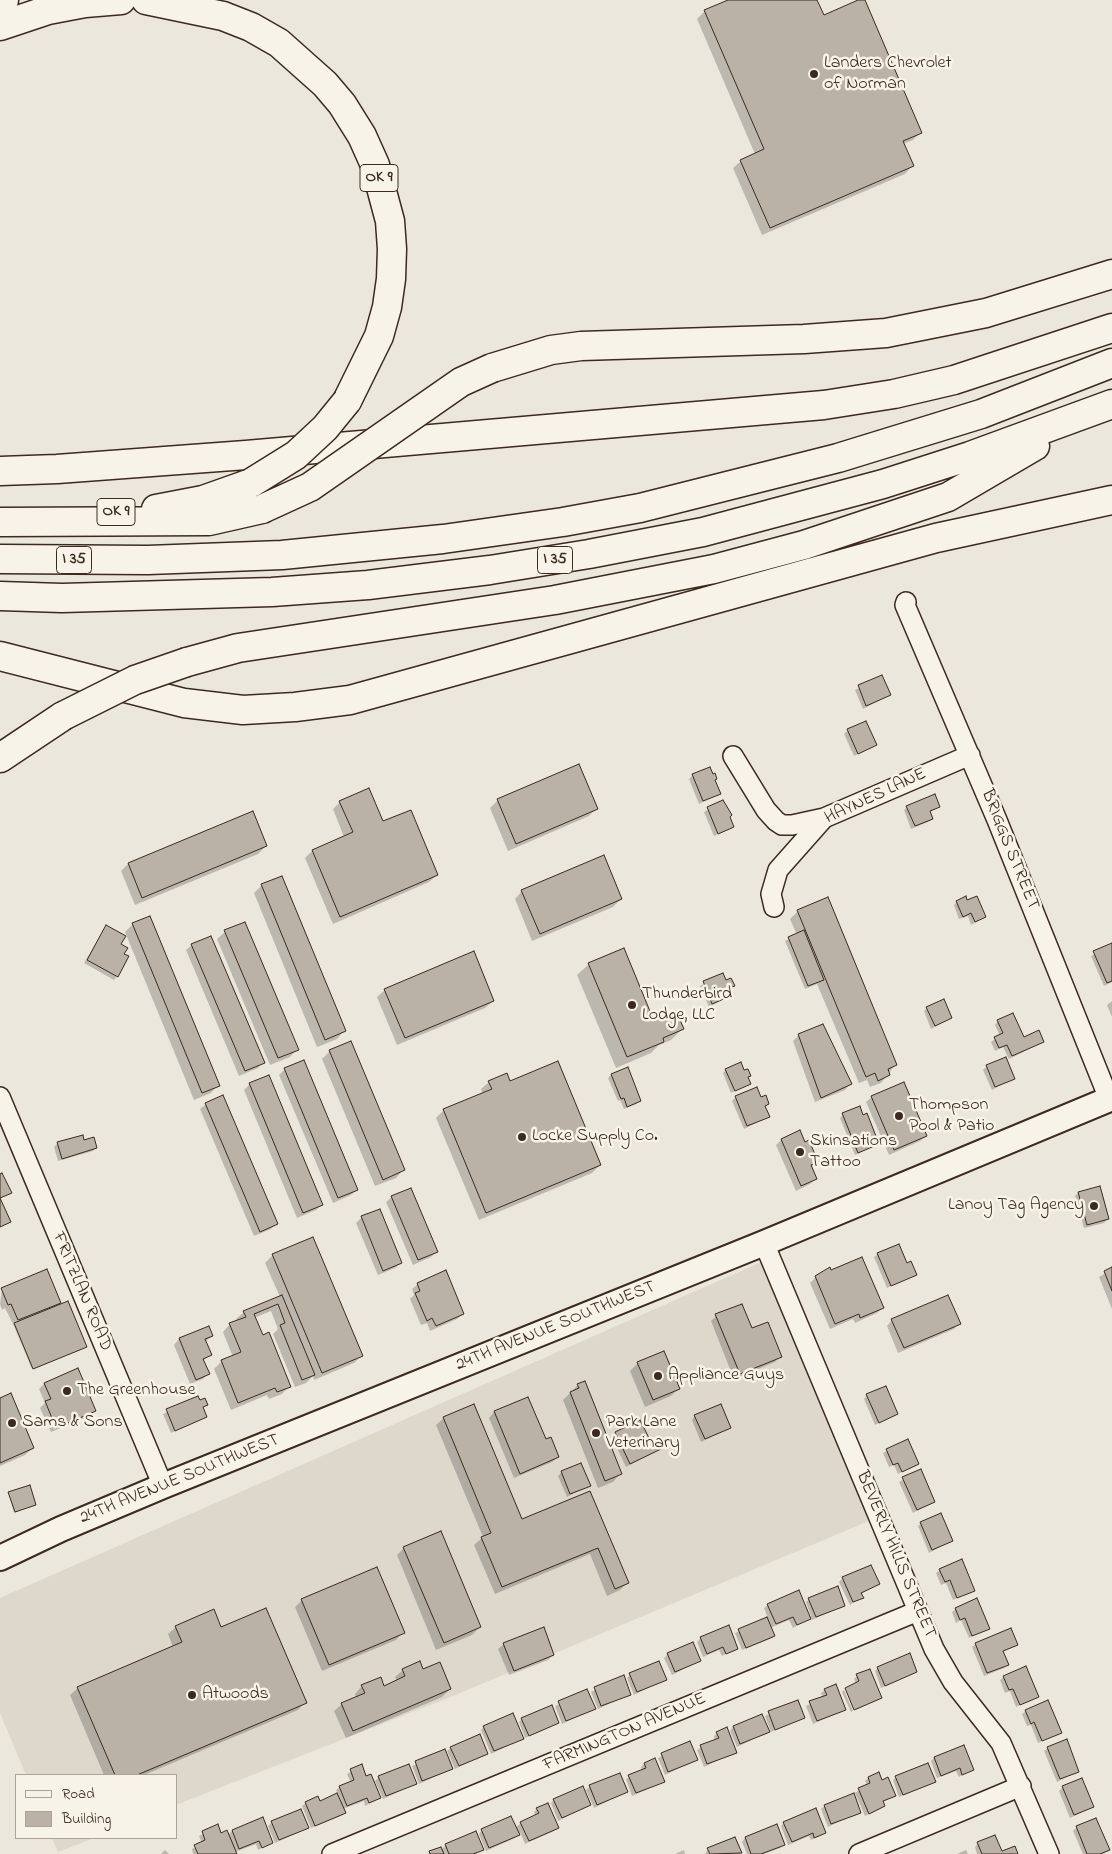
<!DOCTYPE html>
<html>
<head>
<meta charset="utf-8">
<style>
  body { margin:0 }
  #map { position:relative; width:1112px; height:1854px; overflow:hidden; background:#ece7dc; font-family:"Indie Flower",sans-serif }
  canvas { display:block }
  .legend { position:absolute; left:15px; top:1774px; width:162px; height:65px; box-sizing:border-box; background:#f7f3e8; border:1px solid #aca397; margin:0; padding:6px 9px; list-style:none; font-size:15px; color:#3b2a1e }
  .legend li { display:flex; align-items:center; gap:10px; height:25px }
  .legend b { width:25px; border:1px solid #aca397 }
</style>
</head>
<body>
<div id="map">
<canvas width="1112" height="1854"></canvas>
<ul class="legend">
<li><b style="height:6px;background:#f7f3e8"></b>Road</li>
<li><b style="height:14px;background:#bab2a7"></b>Building</li>
</ul>
</div>
<script>
const g = document.querySelector('canvas').getContext('2d');
g.lineJoin = 'round';
function fill(path, color) { g.fillStyle = color; g.fill(path, 'evenodd'); }
const poly = rows => new Path2D(rows.map(r => 'M' + r).join(''));
function strokePath(path, color, width, dash) { g.strokeStyle = color; g.lineWidth = width; g.lineCap = dash ? 'butt' : 'round'; g.setLineDash(dash || []); g.stroke(path); }
function drawText(font, color, halo, rows, align = 'center') {
  g.font = font + ' "Indie Flower",sans-serif'; g.lineWidth = 5; g.setLineDash([]); g.textBaseline = 'middle'; g.strokeStyle = halo; g.fillStyle = color; for (const [text, x, y, turn = 0] of rows) {
    g.save(); g.translate(x, y); g.rotate((+turn || 0) * Math.PI / 180); g.textAlign = isNaN(turn) ? turn : align; if (halo) g.strokeText(text, 0, 0); g.fillText(text, 0, 0); g.restore();
  }
}
const built = poly([
  [766,1260,876,1518,453,1696,176,1805,176,1775,26,1775,0,1713,0,1598],
  [52,1838,94,1838,58,1852]
]);
const shadow = poly([
  [731,0,816,0,823,16,864,0,921,132,913,140,903,144,912,166,905,174,762,235,733,168,741,161,755,154,697,19,705,11],
  [882,677,890,695,863,709,855,690],
  [848,730,876,745,854,756,844,734],
  [693,775,714,780,719,794,699,804,689,779],
  [498,800,597,808,589,816,508,851,490,808],
  [340,802,437,875,429,882,333,924,305,858,312,851,344,837,333,809],
  [722,802,731,815,729,817,733,826,714,836,704,812],
  [907,807,939,807,929,813,932,819,928,822,911,829,904,810],
  [252,813,266,846,258,854,135,905,121,871,128,864],
  [281,878,344,1031,337,1039,317,1047,254,893,261,886],
  [522,891,621,899,613,907,532,941,515,899],
  [957,902,967,902,985,917,971,925,968,916,959,919,954,905],
  [798,911,896,1064,881,1083,870,1087,867,1080,859,1083,817,984,805,989,785,941,797,935,790,919],
  [133,924,218,1085,211,1093,194,1100,125,932],
  [106,927,120,945,117,976,114,980,84,963],
  [225,932,297,1049,290,1057,270,1065,217,939],
  [192,945,263,1062,258,1068,239,1076,186,950],
  [1112,946,1112,982,1104,986,1091,956],
  [589,964,653,1022,682,1029,671,1040,659,1045,651,1053,616,1068,577,975],
  [723,974,726,981,733,986,729,990,731,995,709,1007,700,986],
  [385,990,493,1001,485,1008,397,1045,377,997],
  [1112,1001,1112,1017,1107,1005],
  [927,1008,951,1018,931,1029,924,1011],
  [998,1021,1024,1038,1043,1042,1009,1059,1003,1047,995,1051,991,1042,1000,1036,995,1025],
  [799,1035,850,1084,845,1090,815,1102,793,1041],
  [330,1051,403,1170,396,1178,375,1186,322,1059],
  [987,1066,1013,1078,992,1090,983,1070],
  [285,1069,357,1190,351,1195,333,1203,279,1075],
  [726,1070,744,1072,750,1076,747,1079,749,1084,731,1093,723,1073],
  [611,1075,639,1101,636,1104,624,1109,620,1100,618,1101,608,1078],
  [489,1082,509,1082,600,1165,592,1173,479,1220,436,1118,444,1110,483,1094,481,1089],
  [250,1084,321,1205,316,1210,297,1218,244,1090],
  [736,1097,760,1099,768,1104,764,1108,768,1117,744,1129,732,1101],
  [872,1097,926,1136,920,1141,889,1155,866,1102],
  [206,1104,276,1224,271,1229,254,1236,200,1109],
  [843,1115,878,1144,855,1155,840,1118],
  [781,1140,804,1143,817,1162,811,1168,815,1179,810,1184,796,1191,776,1145],
  [83,1142,96,1148,93,1151,58,1161,54,1147,58,1143],
  [1078,1193,1108,1219,1104,1223,1084,1228,1075,1196],
  [392,1197,436,1252,431,1257,413,1265,386,1202],
  [362,1217,401,1263,395,1268,378,1275,356,1223],
  [878,1254,906,1265,915,1274,887,1288,874,1257],
  [273,1255,362,1355,354,1363,314,1380,313,1376,306,1383,295,1387,273,1334,278,1329,271,1311,254,1318,289,1386,282,1394,269,1399,267,1395,231,1410,214,1369,222,1361,233,1357,223,1332,230,1324,237,1321,236,1319,244,1312,280,1297,265,1263],
  [1112,1269,1112,1309,1099,1277],
  [831,1272,882,1308,877,1313,855,1323,853,1319,830,1329,810,1283,816,1277],
  [418,1284,463,1314,457,1319,430,1331,427,1323,421,1325,410,1299,414,1295,412,1289],
  [2,1289,59,1302,53,1309,84,1348,32,1369,13,1324,5,1308,2,1310,0,1304],
  [716,1316,780,1356,775,1362,734,1379,711,1321],
  [892,1320,959,1323,954,1329,898,1353,887,1326],
  [208,1327,212,1336,205,1342,210,1355,203,1361,208,1374,203,1379,190,1384,174,1345,179,1339],
  [638,1363,678,1389,671,1396,645,1407,630,1371],
  [77,1370,94,1411,89,1416,51,1432,40,1408,45,1403,39,1389,44,1384],
  [578,1385,620,1474,613,1482,598,1488,563,1400],
  [867,1395,897,1414,875,1425,864,1399],
  [197,1398,199,1401,206,1404,203,1408,205,1417,171,1433,163,1414],
  [0,1399,33,1448,25,1455,0,1466],
  [528,1399,545,1441,558,1457,552,1462,514,1478,489,1418,494,1412],
  [695,1416,729,1428,701,1442,692,1420],
  [444,1418,521,1521,590,1493,627,1583,620,1590,607,1596,590,1554,495,1594,474,1545,483,1537,436,1425],
  [616,1433,652,1448,659,1449,626,1467,612,1437],
  [907,1441,917,1464,898,1474,894,1465,889,1467,883,1453],
  [920,1471,934,1502,913,1513,899,1482],
  [562,1472,589,1485,567,1497,558,1476],
  [9,1493,35,1505,14,1513],
  [921,1523,951,1541,929,1553,918,1526],
  [404,1548,480,1627,472,1635,436,1650,397,1555],
  [940,1570,973,1590,953,1600,946,1583,941,1585,936,1573],
  [843,1578,878,1584,861,1594,862,1597,850,1605,839,1582],
  [809,1599,844,1605,812,1620,811,1617,793,1628,789,1620,770,1628,774,1636,770,1639,742,1650,735,1633,768,1618,764,1608,768,1605,809,1617,811,1616,806,1602],
  [302,1600,403,1632,396,1640,322,1671,295,1607],
  [956,1609,988,1628,969,1638,961,1620,956,1623,952,1612],
  [176,1627,221,1629,305,1702,298,1710,144,1775,104,1775,70,1695,78,1688,173,1647,168,1634],
  [701,1638,737,1648,722,1656,719,1650,703,1657,697,1642],
  [504,1644,553,1655,548,1660,509,1675,498,1649],
  [976,1644,1017,1645,1003,1652,1007,1664,1004,1668,984,1676,972,1647],
  [668,1654,699,1661,672,1675,664,1658],
  [878,1668,915,1672,881,1688,875,1671],
  [403,1670,422,1671,450,1689,442,1697,346,1738,334,1711,342,1704,356,1698,355,1694,362,1686,384,1687,397,1681,395,1677],
  [630,1675,666,1679,634,1695,627,1678],
  [857,1676,881,1697,856,1710,846,1688,856,1684,854,1679],
  [623,1677,630,1694,598,1709,591,1692],
  [1004,1677,1037,1697,1016,1707,1010,1691,1005,1693,1000,1680],
  [825,1690,844,1710,813,1724,806,1706,823,1698,821,1693],
  [844,1690,853,1711,851,1712,842,1692],
  [587,1691,594,1709,562,1724,555,1706],
  [797,1701,804,1718,771,1732,765,1716],
  [1026,1711,1060,1732,1038,1743,1031,1725,1027,1726,1022,1714],
  [522,1719,558,1723,525,1738,519,1722],
  [484,1727,523,1738,491,1754,481,1730],
  [733,1727,768,1732,737,1747,730,1731],
  [717,1733,735,1752,704,1767,697,1750,715,1740,714,1736],
  [689,1743,696,1760,665,1775,658,1758],
  [451,1748,487,1753,455,1769,447,1751],
  [1048,1748,1078,1771,1057,1782,1044,1751],
  [444,1751,452,1769,419,1784,412,1766],
  [934,1758,972,1770,959,1777,956,1771,937,1778,931,1761],
  [655,1760,663,1782,632,1796,626,1779,642,1771,641,1767,644,1764],
  [361,1766,379,1798,365,1806,364,1801,343,1809,344,1813,341,1816,311,1828,302,1806,306,1803,319,1802,338,1794,336,1790,340,1787,351,1783,347,1774],
  [379,1777,415,1784,383,1799,375,1781],
  [896,1777,934,1782,899,1797,893,1780],
  [868,1778,882,1781,895,1795,882,1803,884,1806,880,1809,865,1816,855,1793,867,1785,865,1781],
  [590,1786,626,1792,594,1808,586,1790],
  [1063,1787,1093,1807,1070,1818,1059,1791],
  [554,1800,589,1805,558,1821,551,1803],
  [825,1806,860,1812,828,1827,821,1809],
  [537,1809,557,1827,554,1831,525,1844,520,1832,515,1838,486,1851,479,1834,482,1830,515,1828,521,1823,535,1816,534,1812],
  [272,1822,308,1828,275,1843,268,1826],
  [784,1823,825,1833,811,1840,809,1836,788,1845,781,1826],
  [217,1826,221,1834,228,1835,232,1831,271,1843,258,1850,256,1844,235,1852,236,1854,193,1854,192,1849,202,1843,199,1836],
  [777,1826,784,1844,780,1848,764,1854,747,1854,742,1842,745,1838],
  [1077,1827,1108,1850,1103,1854,1083,1854,1073,1831],
  [735,1838,740,1854,705,1854,708,1849],
  [978,1843,1001,1853,1017,1854,977,1854,975,1847],
  [446,1845,482,1849,476,1854,428,1854,441,1850],
  [165,1850,169,1854,161,1854],
  [684,1850,685,1854,675,1854],
  [966,1850,968,1854,957,1854]
]);
const building = poly([
  [728,0,817,0,824,15,858,0,865,0,922,133,903,141,914,166,770,228,740,160,764,149,704,10,728,0],
  [882,675,891,695,866,706,858,685,882,675],
  [866,721,877,745,858,754,847,729,866,721],
  [579,764,598,809,516,844,497,799,579,764],
  [710,767,713,774,715,773,717,779,715,780,721,794,703,801,692,774,710,767],
  [369,788,383,821,411,810,438,875,340,917,312,850,353,832,339,801,369,788],
  [935,794,940,807,930,811,933,819,915,826,906,806,935,794],
  [723,800,732,815,730,817,734,827,718,834,707,807,723,800],
  [253,811,267,846,142,898,128,863,253,811],
  [604,855,622,899,540,934,521,890,604,855],
  [282,876,346,1031,325,1040,261,884,282,876],
  [966,896,967,900,977,896,986,917,975,922,971,913,963,917,956,901,966,896],
  [828,897,897,1065,888,1069,890,1075,878,1081,875,1073,866,1077,797,910,828,897],
  [150,916,220,1086,202,1093,132,923,150,916],
  [245,922,299,1050,278,1058,224,930,245,922],
  [106,925,126,936,121,944,128,948,124,954,129,956,118,977,87,960,106,925],
  [804,930,824,980,808,986,788,937,804,930],
  [211,936,265,1063,245,1071,191,944,211,936],
  [1112,943,1112,981,1107,983,1093,951,1112,943],
  [624,948,654,1021,676,1011,684,1029,663,1038,664,1042,627,1057,588,963,624,948],
  [474,951,494,1001,405,1038,384,989,474,951],
  [723,973,726,980,731,978,735,986,729,988,733,995,712,1004,703,981,723,973],
  [944,999,952,1018,935,1026,926,1007,944,999],
  [1013,1013,1024,1037,1039,1030,1044,1042,1012,1056,1007,1045,999,1048,994,1037,1003,1033,997,1020,1013,1013],
  [823,1024,852,1084,821,1098,798,1034,823,1024],
  [351,1041,405,1170,383,1180,329,1050,351,1041],
  [1006,1057,1015,1079,995,1087,986,1065,1006,1057],
  [304,1060,358,1190,338,1198,284,1068,304,1060],
  [558,1061,601,1165,486,1213,443,1109,492,1089,488,1081,507,1073,510,1081,558,1061],
  [741,1062,744,1070,748,1069,751,1076,748,1077,751,1084,735,1091,725,1069,741,1062],
  [628,1067,641,1101,627,1107,624,1098,621,1099,611,1074,628,1067],
  [269,1075,323,1205,303,1213,249,1083,269,1075],
  [904,1082,927,1136,894,1150,871,1096,904,1082],
  [757,1087,761,1097,766,1095,769,1104,765,1106,770,1117,747,1126,735,1096,757,1087],
  [223,1095,278,1224,260,1232,205,1103,223,1095],
  [860,1106,863,1115,867,1113,879,1144,858,1153,842,1113,860,1106],
  [800,1130,805,1142,809,1140,818,1162,811,1165,817,1179,801,1186,781,1139,800,1130],
  [83,1135,84,1140,94,1137,97,1148,62,1159,57,1142,83,1135],
  [2,1173,12,1193,0,1198,11,1222,0,1227,0,1174,2,1173],
  [1100,1186,1109,1219,1087,1225,1078,1192,1100,1186],
  [411,1188,438,1252,418,1260,391,1196,411,1188],
  [380,1209,402,1263,383,1271,361,1216,380,1209],
  [313,1237,363,1356,322,1373,272,1254,313,1237],
  [899,1244,907,1263,911,1261,917,1275,891,1286,877,1253,899,1244],
  [862,1257,884,1308,860,1318,859,1314,835,1324,815,1276,830,1267,831,1270,862,1257],
  [1112,1267,1112,1291,1104,1271,1112,1267],
  [47,1269,61,1303,18,1320,11,1304,8,1305,1,1288,47,1269],
  [446,1270,464,1314,436,1326,432,1318,427,1321,415,1293,420,1291,417,1283,446,1270],
  [282,1295,315,1375,302,1380,280,1325,285,1323,278,1304,254,1314,263,1335,269,1332,291,1387,277,1392,275,1388,238,1403,221,1360,241,1352,229,1323,246,1317,243,1311,282,1295],
  [948,1295,961,1324,904,1348,891,1319,948,1295],
  [68,1301,87,1347,33,1369,14,1323,68,1301],
  [742,1304,752,1328,768,1322,782,1357,740,1374,715,1314,742,1304],
  [209,1326,213,1336,205,1339,212,1355,203,1359,210,1374,196,1380,179,1338,209,1326],
  [664,1351,680,1389,653,1400,637,1362,664,1351],
  [78,1368,96,1411,56,1428,45,1401,51,1399,44,1383,78,1368],
  [585,1381,622,1474,605,1481,570,1392,579,1388,577,1384,585,1381],
  [886,1386,898,1414,879,1423,866,1394,886,1386],
  [11,1393,34,1448,0,1463,0,1398,11,1393],
  [198,1396,200,1400,205,1398,208,1405,203,1407,207,1417,175,1431,166,1409,198,1396],
  [528,1397,546,1439,551,1437,559,1457,520,1474,494,1411,528,1397],
  [474,1404,522,1519,590,1491,629,1583,615,1589,598,1548,502,1587,481,1537,491,1533,443,1417,474,1404],
  [721,1404,731,1428,705,1439,694,1415,721,1404],
  [640,1420,653,1446,658,1444,661,1449,630,1464,615,1432,640,1420],
  [908,1439,919,1464,902,1472,898,1463,893,1465,886,1449,908,1439],
  [581,1463,591,1486,570,1494,561,1471,581,1463],
  [921,1469,935,1502,917,1510,902,1477,921,1469],
  [30,1485,36,1505,15,1512,8,1492,30,1485],
  [941,1513,953,1541,932,1550,920,1522,941,1513],
  [441,1531,481,1627,444,1643,403,1547,441,1531],
  [962,1559,975,1591,957,1598,950,1580,945,1582,939,1569,962,1559],
  [871,1565,880,1584,861,1593,864,1598,853,1602,842,1577,871,1565],
  [377,1567,405,1633,329,1665,301,1599,377,1567],
  [838,1586,845,1606,816,1617,808,1598,838,1586],
  [799,1590,811,1619,797,1625,793,1617,776,1624,767,1604,799,1590],
  [977,1598,990,1629,972,1636,965,1618,960,1620,955,1608,977,1598],
  [266,1608,307,1703,137,1775,115,1775,77,1687,182,1642,175,1626,214,1609,221,1627,266,1608],
  [767,1617,775,1636,746,1648,738,1629,767,1617],
  [729,1625,738,1649,726,1654,723,1647,707,1654,700,1637,729,1625],
  [544,1627,554,1655,514,1671,503,1643,544,1627],
  [1011,1628,1018,1645,1003,1651,1009,1665,987,1673,975,1643,1011,1628],
  [693,1642,701,1661,675,1672,667,1653,693,1642],
  [910,1653,917,1672,885,1686,877,1667,910,1653],
  [420,1661,423,1669,440,1662,451,1689,353,1731,341,1703,365,1693,361,1685,381,1677,384,1686,405,1676,402,1669,420,1661],
  [659,1661,667,1680,637,1692,629,1673,659,1661],
  [1026,1666,1039,1697,1020,1705,1013,1689,1009,1690,1003,1676,1026,1666],
  [870,1669,882,1698,854,1710,845,1688,859,1681,856,1674,870,1669],
  [624,1675,631,1695,601,1706,594,1687,624,1675],
  [836,1684,846,1710,817,1721,809,1701,827,1695,824,1689,836,1684],
  [587,1689,596,1709,566,1721,558,1701,587,1689],
  [798,1700,805,1718,775,1730,768,1711,798,1700],
  [1048,1700,1062,1733,1042,1741,1034,1722,1031,1724,1025,1710,1048,1700],
  [552,1705,559,1723,529,1736,521,1718,552,1705],
  [513,1713,524,1739,494,1751,483,1726,513,1713],
  [762,1714,770,1732,740,1744,733,1726,762,1714],
  [727,1727,737,1753,707,1764,700,1745,719,1738,716,1732,727,1727],
  [480,1734,488,1754,459,1766,450,1747,480,1734],
  [1067,1739,1079,1772,1060,1779,1047,1747,1067,1739],
  [690,1741,698,1760,668,1772,661,1753,690,1741],
  [964,1745,974,1770,962,1775,960,1768,941,1776,934,1757,964,1745],
  [445,1749,453,1769,422,1781,415,1761,445,1749],
  [655,1758,665,1782,636,1793,628,1775,646,1768,644,1763,655,1758],
  [928,1763,936,1782,903,1795,895,1776,928,1763],
  [362,1764,366,1776,371,1774,381,1798,369,1803,367,1798,347,1806,339,1786,354,1780,350,1769,362,1764],
  [409,1764,417,1784,386,1796,378,1776,409,1764],
  [879,1772,882,1780,888,1777,896,1796,883,1801,885,1806,869,1814,858,1788,870,1783,868,1777,879,1772],
  [620,1773,628,1792,597,1805,589,1785,620,1773],
  [1082,1778,1094,1807,1074,1815,1062,1786,1082,1778],
  [583,1786,591,1805,562,1818,553,1799,583,1786],
  [337,1793,346,1813,315,1826,305,1802,318,1796,320,1801,337,1793],
  [854,1793,861,1813,831,1824,824,1805,854,1793],
  [548,1803,559,1828,529,1841,520,1822,539,1813,536,1808,548,1803],
  [816,1808,826,1833,814,1838,813,1833,792,1842,783,1822,816,1808],
  [301,1809,309,1828,279,1840,271,1821,301,1809],
  [511,1816,520,1835,489,1848,481,1829,511,1816],
  [263,1817,273,1843,262,1848,259,1841,239,1849,232,1830,263,1817],
  [1096,1818,1110,1850,1100,1854,1087,1854,1076,1826,1096,1818],
  [218,1824,221,1833,227,1830,237,1854,198,1854,194,1845,205,1840,202,1831,218,1824],
  [777,1824,785,1845,761,1854,751,1854,745,1837,777,1824],
  [476,1831,484,1850,473,1854,449,1854,445,1844,476,1831],
  [995,1835,1002,1851,1015,1846,1018,1854,982,1854,977,1842,995,1835],
  [735,1837,742,1853,710,1854,707,1848,735,1837],
  [441,1847,444,1854,430,1854,429,1851,441,1847]
]);
const minor = poly([
  [906,602,905,605,997,820,1109,1099],
  [733,756,766,810,776,821,782,825,792,825,824,818],
  [774,907,771,894,778,870,824,818,970,755],
  [0,1097,163,1486],
  [764,1243,934,1649,953,1682,1001,1743,1049,1854],
  [332,1854,918,1611],
  [859,1854,1021,1786]
]);
const major = poly([
  [0,1558,61,1529,163,1486,764,1243,1112,1098]
]);
const highway = poly([
  [146,0,223,16,251,27,279,43,325,84,342,104,362,136,375,165,390,221,392,249,391,279,387,307,379,336,347,401],
  [0,1,4,0],
  [0,26,48,10,85,3,121,0],
  [492,368,551,350,581,346,804,339,886,333,986,313,1112,274],
  [0,471,57,469,246,455,824,405,894,394,954,380,1112,328],
  [156,509,203,500,251,483],
  [0,522,209,521,262,509],
  [0,559,148,560,282,555,443,539,563,522,640,508,838,458,981,414,1112,363],
  [0,596,62,598,272,592,368,585,490,570,589,554,703,532,883,484,970,456,1112,404],
  [0,656,184,703,243,710,295,707,350,700,936,538,1112,500],
  [187,662,238,648,555,600,714,569,804,545,948,497,1035,446],
  [0,758,63,716]
]);
const highwayBridge = poly([
  [251,483,296,455,325,428,347,401],
  [262,509,310,487,461,382,492,368],
  [63,716,135,680,187,662]
]);
const markers = [
  [814,74,5,"#3b2a1e"],
  [632,1005,5,"#3b2a1e"],
  [899,1116,5,"#3b2a1e"],
  [522,1137,5,"#3b2a1e"],
  [800,1152,5,"#3b2a1e"],
  [1094,1206,5,"#3b2a1e"],
  [658,1376,5,"#3b2a1e"],
  [67,1391,5,"#3b2a1e"],
  [12,1423,5,"#3b2a1e"],
  [596,1433,5,"#3b2a1e"],
  [192,1695,5,"#3b2a1e"]
];
const shields = [
  [379,178,38],
  [116,512,38],
  [74,560,35],
  [555,560,35]
];
const shieldNames = [
  ["OK 9",379,178],
  ["OK 9",116,512],
  ["I 35",74,560],
  ["I 35",555,560]
];
const poiNames = [
  ["Landers Chevrolet",824,64],
  ["of Norman",824,85],
  ["Thunderbird",642,995],
  ["Lodge, LLC",642,1016],
  ["Thompson",909,1106],
  ["Pool & Patio",909,1127],
  ["Locke Supply Co.",532,1137],
  ["Skinsations",810,1142],
  ["Tattoo",810,1163],
  ["Lanoy Tag Agency",1084,1206,"right"],
  ["Appliance Guys",668,1376],
  ["The Greenhouse",77,1391],
  ["Sams & Sons",22,1423],
  ["Park Lane",606,1423],
  ["Veterinary",606,1444],
  ["Atwoods",202,1695]
];
const streetNames = [
  ["HAYNES LANE",876,797,-25],
  ["BRIGGS STREET",1009,850,68],
  ["FRITZLAN ROAD",81,1292,67],
  ["24TH AVENUE SOUTHWEST",556,1327,-22],
  ["24TH AVENUE SOUTHWEST",180,1480,-22],
  ["BEVERLY HILLS STREET",895,1555,67],
  ["FARMINGTON AVENUE",625,1733,-23]
];
fill(built, '#ddd7cc');
fill(shadow, '#0003');
fill(building, '#bab2a7');
strokePath(building, '#3b2a1e', 1);
strokePath(minor, '#3b2a1e', 22);
strokePath(major, '#3b2a1e', 28);
strokePath(highway, '#3b2a1e', 31);
strokePath(minor, '#f7f3e8', 19);
strokePath(major, '#f7f3e8', 24);
strokePath(highway, '#f7f3e8', 28);
strokePath(highwayBridge, '#3b2a1e', 31, []);
strokePath(highwayBridge, '#f7f3e8', 28);
for (const [x, y, r, color] of markers) { const dot = new Path2D(); dot.arc(x, y, r, 0, 2 * Math.PI); g.fillStyle = color; g.fill(dot); strokePath(dot, '#f7f3e8', 2); }
for (const [x, y, w] of shields) { const box = new Path2D(); box.roundRect(x - w / 2, y - 13.5, w, 27, 4); g.fillStyle = '#f7f3e8'; g.fill(box); strokePath(box, '#3b2a1e', 1); }
drawText('bold 16px', '#3b2a1e', null, shieldNames);
drawText('18px', '#3b2a1e', '#f7f3e8', poiNames, 'left');
drawText('18px', '#3b2a1e', '#f7f3e8', streetNames);
</script>
</body>
</html>
